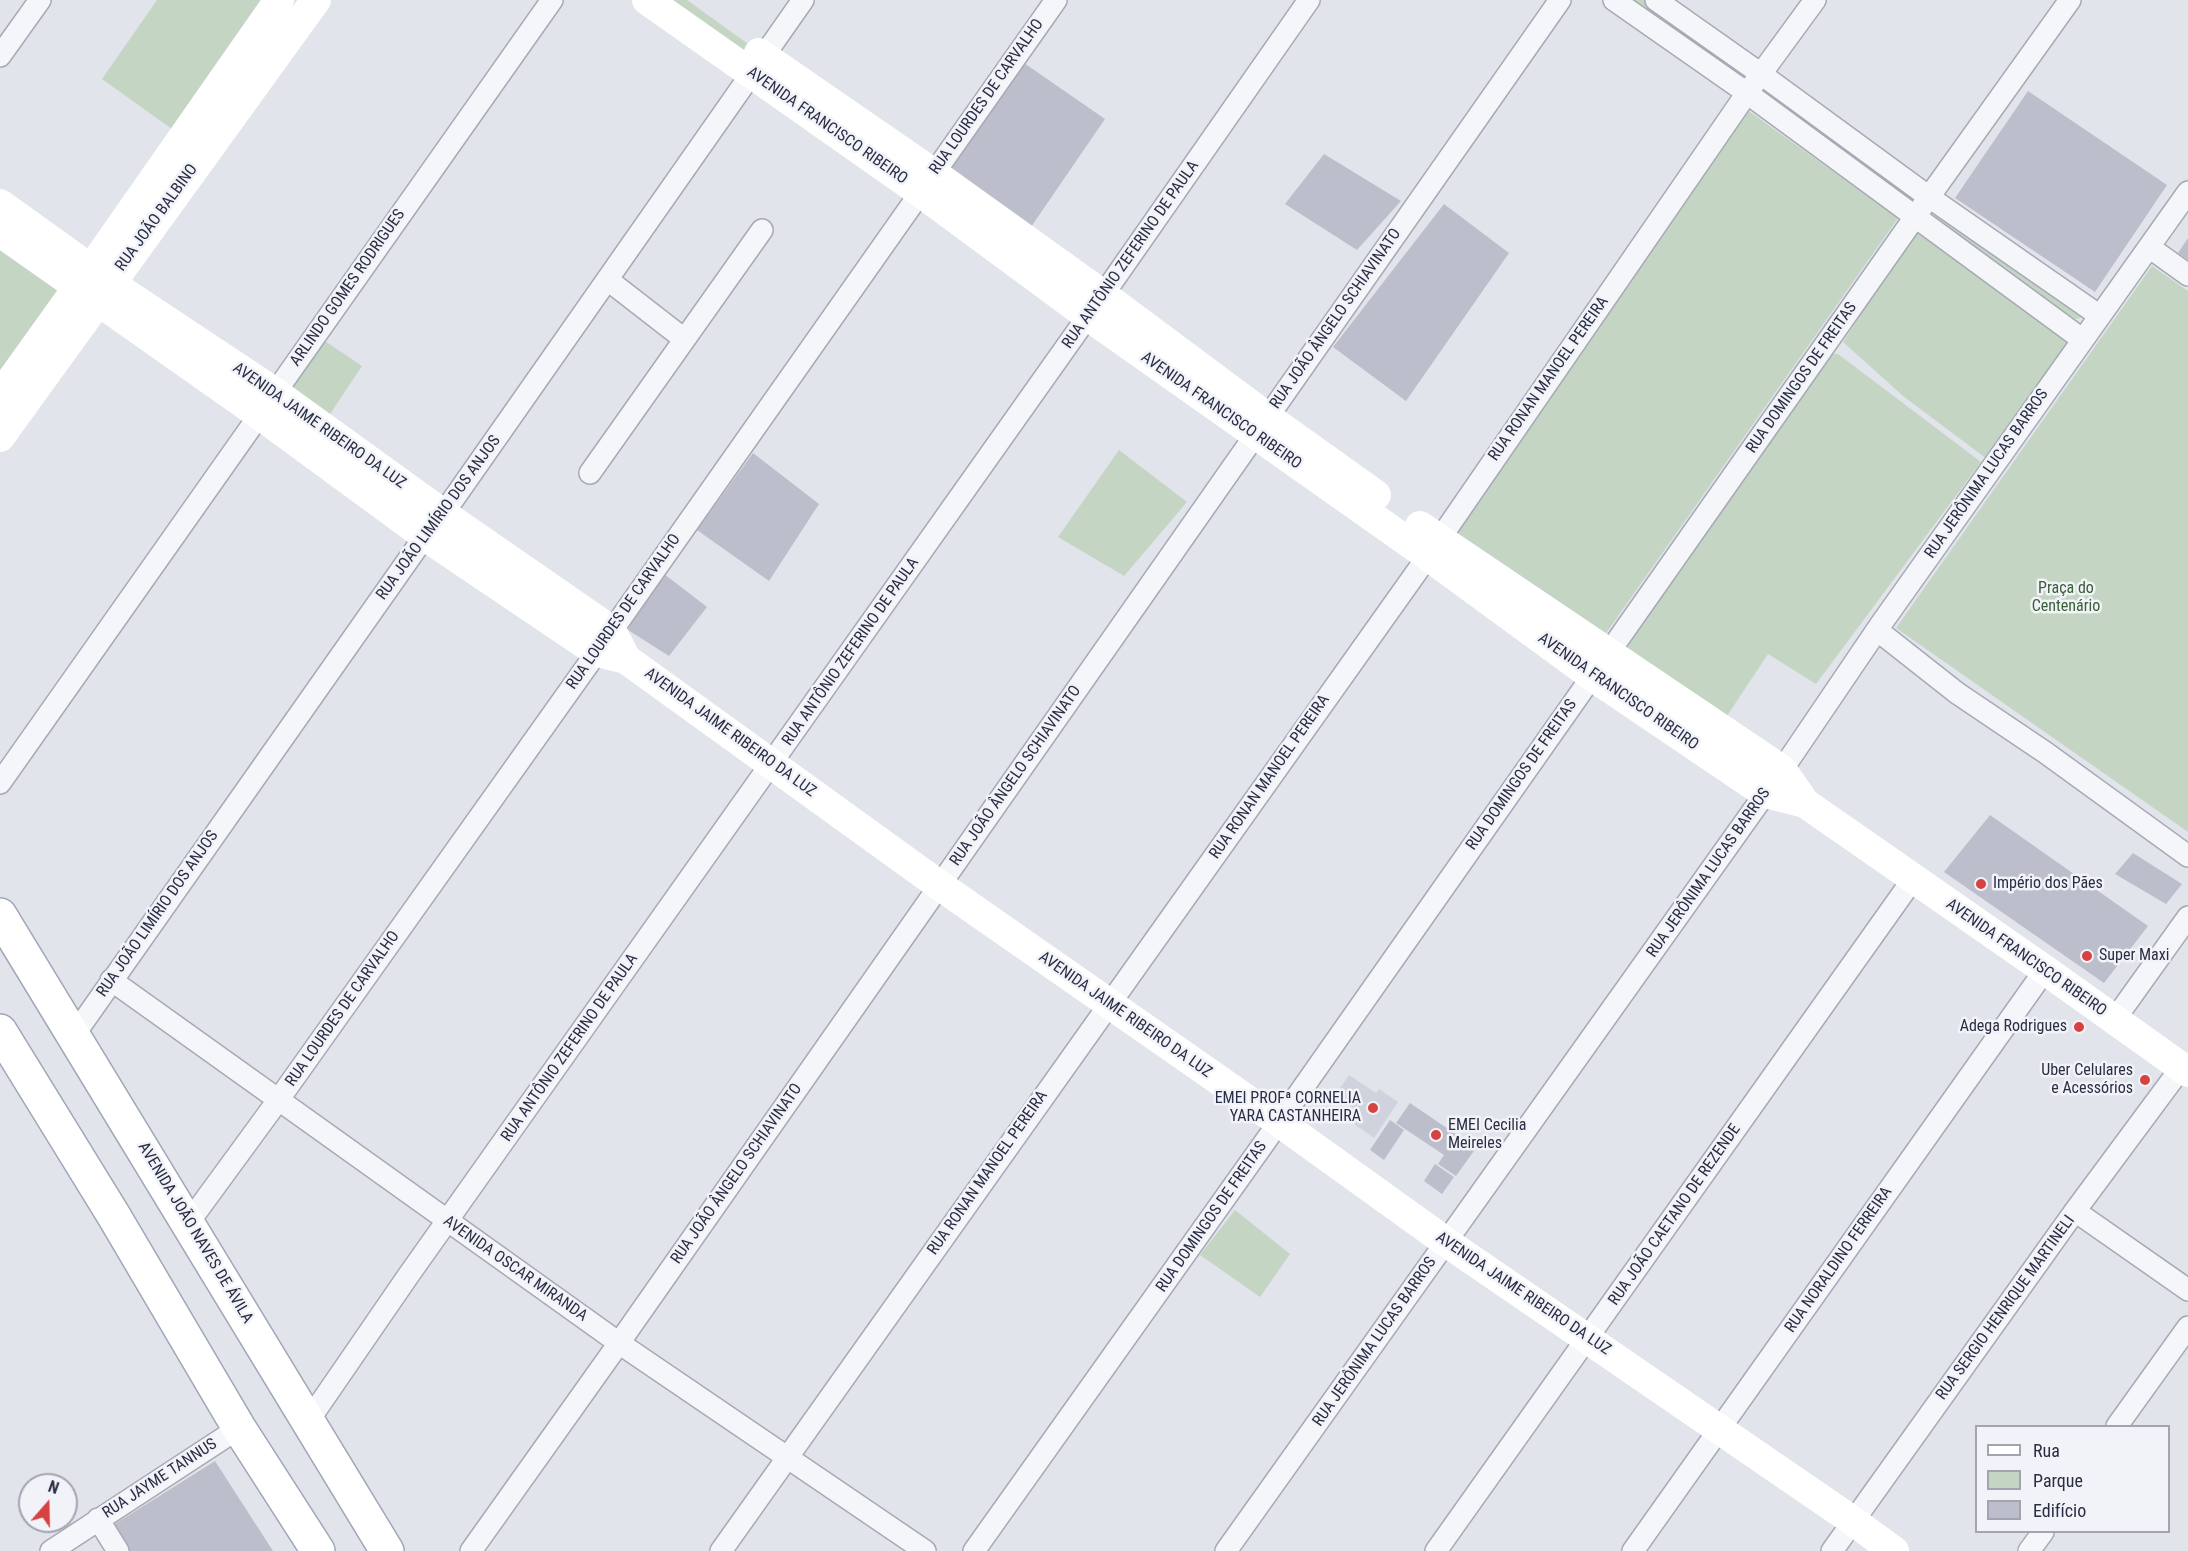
<!DOCTYPE html>
<html>
<head>
<meta charset="utf-8">
<style>
  body { margin:0 }
  #map { position:relative; width:2188px; height:1551px; overflow:hidden; background:#e2e4eb; font-family:"Roboto Condensed",sans-serif }
  canvas { display:block }
  .legend { position:absolute; left:1975px; top:1425px; width:195px; height:108px; box-sizing:border-box; background:#f2f3f8; border:2px solid #a2a4b0; margin:0; padding:8px 10px; list-style:none; font-size:18px; color:#292e44 }
  .legend li { display:flex; align-items:center; gap:12px; height:30px }
  .legend b { width:30px; border:2px solid #a2a4b0 }
  .north { position:absolute; left:18px; top:1473px; width:60px; height:60px; box-sizing:border-box; background:#f2f3f8; border:2px solid #a2a4b0; border-radius:50%; rotate:20deg; font-size:16px; font-weight:700; line-height:24px; text-align:center; color:#292e44 }
  .north::after { content:''; display:block; margin:auto; width:21px; height:27px; background:#d64241; clip-path:polygon(50% 0,100% 100%,50% 72%,0 100%) }
</style>
</head>
<body>
<div id="map">
<canvas width="2188" height="1551"></canvas>
<ul class="legend">
<li><b style="height:8px;background:#fff"></b>Rua</li>
<li><b style="height:16px;background:#c4d5c3"></b>Parque</li>
<li><b style="height:16px;background:#bcbfcb"></b>Edifício</li>
</ul>
<div class="north">N</div>
</div>
<script>
const g = document.querySelector('canvas').getContext('2d');
g.lineJoin = 'round';
function fill(path, color) { g.fillStyle = color; g.fill(path, 'evenodd'); }
const poly = rows => new Path2D(rows.map(r => 'M' + r).join(''));
function strokePath(path, color, width, dash) { g.strokeStyle = color; g.lineWidth = width; g.lineCap = dash ? 'butt' : 'round'; g.setLineDash(dash || []); g.stroke(path); }
function drawText(font, color, halo, rows, align = 'center') {
  g.font = font + ' "Roboto Condensed",sans-serif'; g.lineWidth = 5; g.setLineDash([]); g.textBaseline = 'middle'; g.strokeStyle = halo; g.fillStyle = color; for (const [text, x, y, turn = 0] of rows) {
    g.save(); g.translate(x, y); g.rotate((+turn || 0) * Math.PI / 180); g.textAlign = isNaN(turn) ? turn : align; if (halo) g.strokeText(text, 0, 0); g.fillText(text, 0, 0); g.restore();
  }
}
const built = poly([
  [1349,1075,1376,1093,1379,1089,1398,1102,1374,1138,1354,1124,1361,1113,1335,1096]
]);
const green = poly([
  [157,0,264,0,172,129,102,79],
  [660,0,687,0,748,44,750,54],
  [1625,0,1652,0,1748,76,1743,79],
  [1768,87,1913,194,1903,196,1762,96,1762,91],
  [1746,109,1898,218,1604,636,1455,533],
  [1935,214,2085,317,2075,319,1937,224],
  [1917,228,2069,341,1987,459,1903,396,1843,342],
  [0,239,66,284,0,378],
  [2152,266,2188,291,2188,832,1896,628],
  [325,341,362,366,328,417,283,389],
  [1828,354,1838,354,1981,462,1816,684,1768,654,1725,719,1620,649],
  [1119,450,1187,502,1124,576,1058,537],
  [1235,1210,1290,1254,1260,1297,1200,1255]
]);
const building = poly([
  [1024,63,1105,119,1031,227,951,168],
  [2028,91,2167,185,2095,292,1955,198],
  [1324,154,1401,201,1357,250,1285,204],
  [1444,204,1509,253,1406,401,1333,347],
  [2188,238,2188,260,2178,253],
  [753,453,819,504,769,581,697,530],
  [655,567,707,607,669,656,628,630],
  [1990,815,2148,926,2104,983,1944,872],
  [2133,853,2182,884,2166,904,2115,874],
  [1410,1103,1476,1148,1456,1176,1438,1164,1444,1155,1396,1123],
  [1390,1120,1404,1130,1384,1160,1370,1150],
  [1435,1164,1454,1177,1442,1194,1424,1181],
  [215,1461,273,1551,125,1551,110,1527]
]);
const street = poly([
  [1614,0,1747,93,2083,340],
  [1656,0,1761,74,1929,197,2100,316],
  [0,56,40,0],
  [2149,247,2188,275],
  [608,280,684,339],
  [590,473,762,230],
  [1877,630,1957,693,2046,753,2188,856],
  [0,783,552,0],
  [111,980,619,1343,925,1551],
  [2115,1019,2188,917],
  [74,1035,425,536,443,514,803,0],
  [2075,1211,2188,1290],
  [189,1222,279,1099,597,652,1056,0],
  [309,1420,408,1276,1103,295,1309,0],
  [2117,1426,2188,1327],
  [98,1519,118,1551],
  [51,1551,239,1428],
  [471,1551,619,1343,1560,0],
  [721,1551,1428,556,1747,93,1815,0],
  [974,1551,1267,1139,1929,197,2070,0],
  [1226,1551,1782,770,1881,624,2188,192],
  [1436,1551,1913,879],
  [1633,1551,2045,970],
  [1832,1551,2075,1211,2181,1068],
  [2029,1551,2043,1532]
]);
const secondary = poly([
  [647,0,920,192,1088,316,1428,556,1592,676,1765,793,1805,803,2045,970,2188,1072],
  [759,53,933,173,1103,295,1267,417,1376,495],
  [0,204,110,283,274,392,443,514,611,630,626,659],
  [0,232,260,415,425,536,597,652,626,659,939,885,1279,1122,1446,1242,1853,1521,1894,1551],
  [0,396,91,269,279,0],
  [0,437,316,0],
  [1420,526,1782,770,1805,803]
]);
const primary = poly([
  [0,915,387,1551],
  [0,1031,114,1216,239,1428,318,1551]
]);
const markers = [
  [1981,884,6,"#d64241"],
  [2087,956,6,"#d64241"],
  [2079,1027,6,"#d64241"],
  [2145,1080,6,"#d64241"],
  [1373,1108,6,"#d64241"],
  [1436,1135,6,"#d64241"]
];
const streetNames = [
  ["RUA LOURDES DE CARVALHO",987,97,-55],
  ["AVENIDA FRANCISCO RIBEIRO",827,126,35],
  ["RUA JOÃO BALBINO",157,218,-54],
  ["RUA ANTÔNIO ZEFERINO DE PAULA",1131,255,-55],
  ["ARLINDO GOMES RODRIGUES",348,288,-55],
  ["RUA JOÃO ÂNGELO SCHIAVINATO",1336,319,-55],
  ["RUA DOMINGOS DE FREITAS",1802,378,-55],
  ["RUA RONAN MANOEL PEREIRA",1549,379,-55],
  ["AVENIDA FRANCISCO RIBEIRO",1221,411,35],
  ["AVENIDA JAIME RIBEIRO DA LUZ",319,426,35],
  ["RUA JERÔNIMA LUCAS BARROS",1987,474,-55],
  ["RUA JOÃO LIMÍRIO DOS ANJOS",439,518,-54],
  ["RUA LOURDES DE CARVALHO",624,612,-55],
  ["RUA ANTÔNIO ZEFERINO DE PAULA",851,652,-55],
  ["AVENIDA FRANCISCO RIBEIRO",1618,692,35],
  ["AVENIDA JAIME RIBEIRO DA LUZ",730,733,36],
  ["RUA DOMINGOS DE FREITAS",1522,775,-55],
  ["RUA JOÃO ÂNGELO SCHIAVINATO",1016,776,-55],
  ["RUA RONAN MANOEL PEREIRA",1270,777,-55],
  ["RUA JERÔNIMA LUCAS BARROS",1709,873,-55],
  ["RUA JOÃO LIMÍRIO DOS ANJOS",158,914,-55],
  ["AVENIDA FRANCISCO RIBEIRO",2026,958,35],
  ["RUA LOURDES DE CARVALHO",343,1009,-55],
  ["AVENIDA JAIME RIBEIRO DA LUZ",1125,1015,35],
  ["RUA ANTÔNIO ZEFERINO DE PAULA",570,1048,-55],
  ["RUA RONAN MANOEL PEREIRA",988,1173,-55],
  ["RUA JOÃO ÂNGELO SCHIAVINATO",737,1174,-55],
  ["RUA JOÃO CAETANO DE REZENDE",1675,1215,-55],
  ["RUA DOMINGOS DE FREITAS",1212,1217,-55],
  ["AVENIDA JOÃO NAVES DE ÁVILA",195,1233,59],
  ["RUA NORALDINO FERREIRA",1839,1260,-55],
  ["AVENIDA OSCAR MIRANDA",515,1269,35],
  ["AVENIDA JAIME RIBEIRO DA LUZ",1523,1294,34],
  ["RUA SERGIO HENRIQUE MARTINELI",2006,1308,-54],
  ["RUA JERÔNIMA LUCAS BARROS",1375,1342,-55],
  ["RUA JAYME TANNUS",160,1479,-33]
];
const parkNames = [
  ["Praça do",2066,589],
  ["Centenário",2066,607]
];
const poiNames = [
  ["Império dos Pães",1993,884],
  ["Super Maxi",2099,956],
  ["Adega Rodrigues",2067,1027,"right"],
  ["Uber Celulares",2133,1071,"right"],
  ["e Acessórios",2133,1089,"right"],
  ["EMEI PROFª CORNELIA",1361,1099,"right"],
  ["YARA CASTANHEIRA",1361,1117,"right"],
  ["EMEI Cecilia",1448,1126],
  ["Meireles",1448,1144]
];
fill(built, '#d0d3dd');
fill(green, '#c4d5c3');
fill(building, '#bcbfcb');
strokePath(street, '#a7aab6', 24);
strokePath(primary, '#a0a6b8', 36);
strokePath(street, '#f5f6f9', 21);
strokePath(secondary, '#fff', 30);
strokePath(primary, '#fff', 33);
for (const [x, y, r, color] of markers) { const dot = new Path2D(); dot.arc(x, y, r, 0, 2 * Math.PI); g.fillStyle = color; g.fill(dot); strokePath(dot, '#f2f3f8', 2); }
drawText('16px', '#292e44', '#f2f3f8', streetNames);
drawText('16px', '#376135', '#f2f3f8', parkNames);
drawText('16px', '#292e44', '#f2f3f8', poiNames, 'left');
</script>
</body>
</html>
